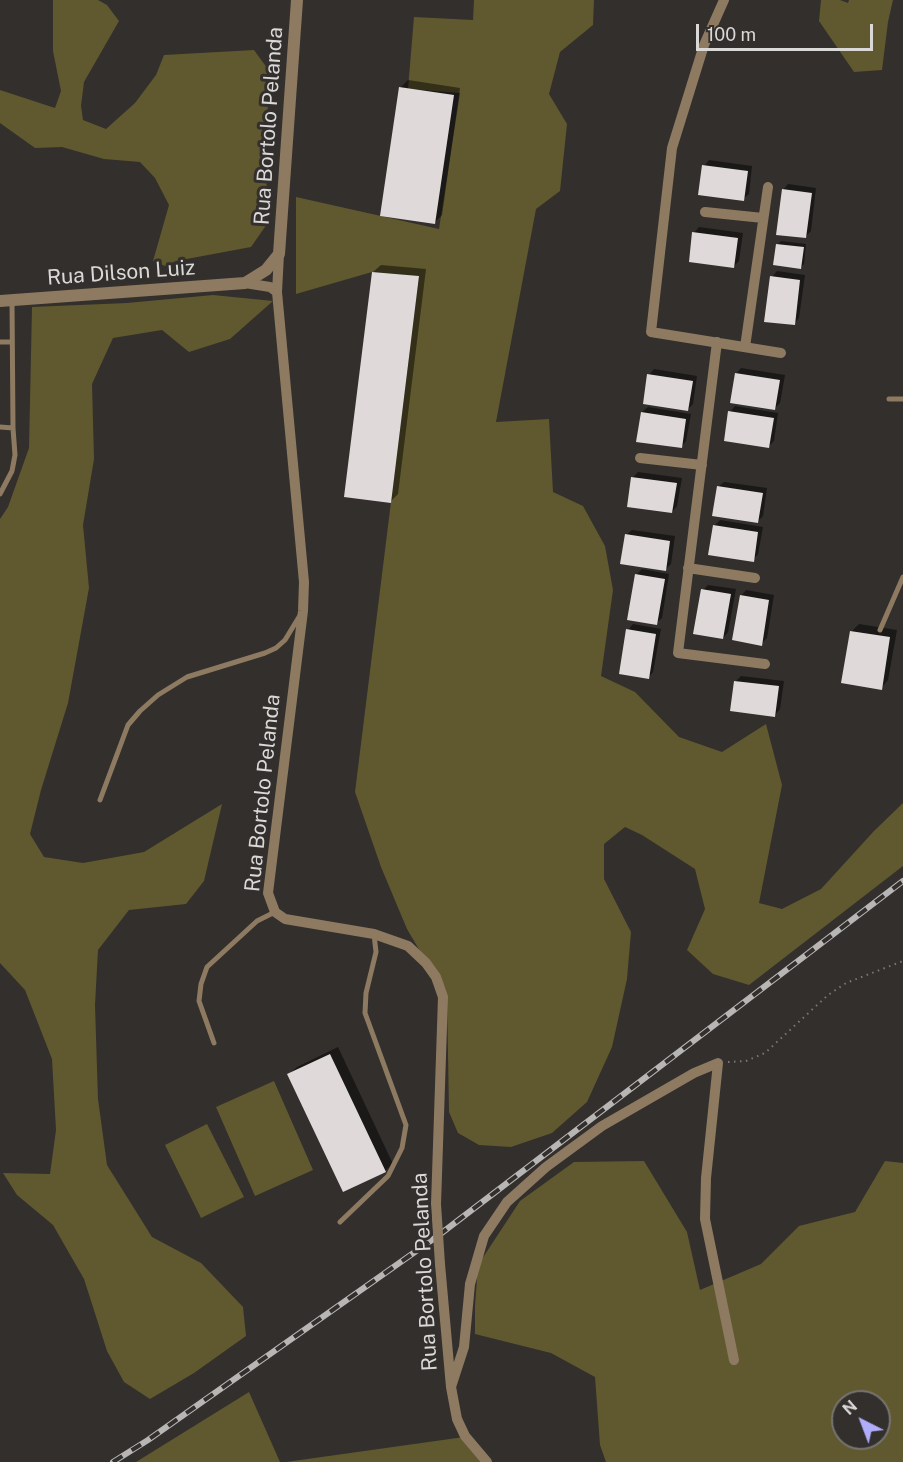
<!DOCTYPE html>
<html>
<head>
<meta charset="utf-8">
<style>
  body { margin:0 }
  #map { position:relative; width:903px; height:1462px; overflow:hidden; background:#322f2d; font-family:"Public Sans",sans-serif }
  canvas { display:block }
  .north { position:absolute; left:831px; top:1390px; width:60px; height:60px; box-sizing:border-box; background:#322f2d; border:2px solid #767371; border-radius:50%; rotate:318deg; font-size:16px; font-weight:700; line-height:24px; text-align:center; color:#dbd9d8 }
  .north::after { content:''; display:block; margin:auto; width:21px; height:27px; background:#b0aefa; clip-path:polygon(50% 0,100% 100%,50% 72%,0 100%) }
  .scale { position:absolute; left:696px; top:24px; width:177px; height:27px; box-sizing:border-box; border:3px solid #dbd9d8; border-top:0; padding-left:8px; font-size:18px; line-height:21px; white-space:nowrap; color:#dbd9d8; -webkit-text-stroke:4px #322f2d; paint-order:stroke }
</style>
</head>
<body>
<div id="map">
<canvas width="903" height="1462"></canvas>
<div class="north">N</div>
<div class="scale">100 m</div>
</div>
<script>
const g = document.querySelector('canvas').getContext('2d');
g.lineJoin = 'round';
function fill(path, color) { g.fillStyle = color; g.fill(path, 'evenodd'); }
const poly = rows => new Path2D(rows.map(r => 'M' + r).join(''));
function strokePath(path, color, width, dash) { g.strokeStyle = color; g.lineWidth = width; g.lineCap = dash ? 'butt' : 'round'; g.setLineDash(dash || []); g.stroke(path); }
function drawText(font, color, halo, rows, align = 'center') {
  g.font = font + ' "Public Sans",sans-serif'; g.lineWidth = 6; g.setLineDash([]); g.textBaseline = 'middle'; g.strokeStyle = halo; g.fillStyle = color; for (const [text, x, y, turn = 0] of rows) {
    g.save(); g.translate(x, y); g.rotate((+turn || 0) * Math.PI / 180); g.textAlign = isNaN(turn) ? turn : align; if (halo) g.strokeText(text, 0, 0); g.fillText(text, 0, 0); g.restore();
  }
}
const green = poly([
  [53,0,98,0,107,5,119,21,84,82,81,106,83,120,106,129,135,103,156,75,164,55,254,50,270,72,266,139,267,224,251,247,176,261,165,266,153,261,169,205,155,178,140,162,104,159,62,147,35,148,0,123,0,90,55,108,61,91,53,51],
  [474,0,594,0,593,25,560,52,549,94,567,124,560,191,536,209,496,422,549,419,553,492,583,506,605,546,613,590,601,676,635,692,679,737,722,752,766,724,782,785,759,903,782,909,821,889,874,831,903,803,903,866,749,985,713,974,687,950,705,909,695,869,642,835,625,827,604,844,604,879,631,932,627,979,612,1047,587,1102,552,1133,511,1147,479,1145,458,1133,449,1112,447,997,407,929,381,867,355,792,419,276,372,272,296,294,296,197,439,229,460,93,408,89,414,17,473,20],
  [821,0,840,0,848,3,849,0,893,0,888,22,882,70,854,72,819,21],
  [213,295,273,301,230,339,189,352,162,330,113,338,92,384,94,459,83,525,89,588,68,703,41,790,30,834,44,857,83,863,144,852,222,804,204,881,186,904,129,910,98,950,95,1005,98,1099,107,1165,152,1237,201,1263,243,1307,246,1336,194,1373,150,1399,124,1382,107,1351,84,1279,53,1225,17,1195,3,1173,50,1174,56,1130,52,1059,25,990,0,963,0,519,8,507,29,448,32,307,127,303],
  [274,1081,313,1170,255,1196,216,1107],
  [207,1124,244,1197,201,1218,165,1145],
  [644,1161,687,1232,700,1290,761,1264,799,1226,855,1212,885,1161,903,1163,903,1462,606,1462,600,1445,595,1377,551,1353,475,1334,475,1306,478,1265,520,1201,574,1162],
  [843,1402,879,1402,879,1438,843,1438],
  [249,1392,280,1462,136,1462],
  [464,1437,484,1462,286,1462]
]);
const shadow = poly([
  [408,80,460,88,442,215,435,222,400,88],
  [709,160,752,166,749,194,743,199,704,166],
  [788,184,816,188,811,231,805,237,783,190],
  [699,227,743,233,739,261,734,266,694,233],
  [781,241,806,244,804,264,800,268,778,244],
  [381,265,426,269,398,494,391,501,373,272],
  [777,271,805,275,799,318,794,324,772,277],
  [741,368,785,375,780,403,775,408,736,374],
  [654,369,697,376,693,404,688,409,649,375],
  [735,406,778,413,774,441,769,446,730,412],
  [648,407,691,414,686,441,681,447,642,412],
  [638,472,682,478,677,506,672,512,633,477],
  [724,482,767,488,763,516,757,522,718,487],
  [720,520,763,527,758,554,753,560,714,526],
  [632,530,675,536,671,564,665,570,626,535],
  [642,569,669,574,662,618,656,623,636,575],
  [708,585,736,589,728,632,723,638,703,590],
  [746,590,774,595,767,638,761,644,741,596],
  [633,624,661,629,653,672,648,678,628,630],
  [859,624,897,630,888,680,881,688,851,632],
  [741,676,784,681,780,709,775,715,735,682],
  [338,1047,393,1164,385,1171,289,1074,297,1067]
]);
const building = poly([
  [399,87,454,95,435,224,380,216],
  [702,165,748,171,744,201,698,195],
  [782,189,812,193,806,238,776,235],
  [692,232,738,238,734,268,689,262],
  [776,244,804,247,801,269,773,265],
  [372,272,419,276,391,503,344,497],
  [770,276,800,280,795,325,764,322],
  [735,373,780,380,775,410,730,403],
  [647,374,693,381,688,411,643,404],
  [728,411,774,418,769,448,724,441],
  [641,412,686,419,682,448,636,442],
  [631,477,677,483,672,513,627,507],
  [717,486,763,493,758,523,712,516],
  [713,525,758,532,754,562,708,555],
  [625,534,670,541,666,571,620,564],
  [635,574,665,579,657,625,627,620],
  [701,589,731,594,723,639,693,634],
  [740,595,769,600,762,646,732,640],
  [626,629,656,634,649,679,619,674],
  [850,631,890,637,882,690,841,683],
  [734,681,779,686,775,717,730,711],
  [330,1054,386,1172,343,1192,287,1074]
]);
const path = poly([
  [728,1062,746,1061,765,1053,828,995,846,983,903,961]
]);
const service = poly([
  [0,342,12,342],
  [889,399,903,399],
  [0,427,13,428,12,301],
  [0,494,12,471,15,455,13,428],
  [880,630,903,577],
  [100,800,128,725,140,711,158,695,187,677,265,653,276,648,285,640,299,617],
  [214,1043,199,1001,201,984,207,967,257,921,275,912],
  [340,1222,388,1176,402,1148,406,1125,365,1013,366,993,376,952,374,934]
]);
const minor = poly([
  [724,0,704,45,672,148,651,332,781,353],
  [705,212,763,218],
  [279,254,277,292,304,582,303,611,268,893,275,912,285,919,374,934,408,946,426,963,436,977,443,997,436,1204],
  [245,283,270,287,277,292],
  [717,342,678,653,765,664],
  [745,347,768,187],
  [640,458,702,465],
  [688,568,755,578],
  [440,1264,451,1387,457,1419,465,1436,487,1462],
  [451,1387,464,1347,470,1284,484,1236,507,1202,546,1167,602,1126,694,1073,718,1063,706,1178,705,1219,734,1360]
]);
const tertiary = poly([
  [0,301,245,283,266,270,279,254,297,0]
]);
const rail = poly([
  [113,1462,148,1440,439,1235,903,881]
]);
const minorBridge = poly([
  [436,1204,440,1264]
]);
const streetNames = [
  ["Rua Bortolo Pelanda",269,126,-86],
  ["Rua Dilson Luiz",121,273,-4],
  ["Rua Bortolo Pelanda",263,793,-84],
  ["Rua Bortolo Pelanda",425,1272,-93]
];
fill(green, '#60582e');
fill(shadow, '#0007');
fill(building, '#dfdad9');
strokePath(path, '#7b7977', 2, [1.5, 4.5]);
strokePath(service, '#8d7a61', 5);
strokePath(minor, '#8d7a61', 10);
strokePath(tertiary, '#8d7a61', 12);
strokePath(rail, '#b8b6b5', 6);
strokePath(rail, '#322f2d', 4, [11]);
strokePath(minorBridge, '#8d7a61', 10);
drawText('21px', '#dbd9d8', '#322f2d', streetNames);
</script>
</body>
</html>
